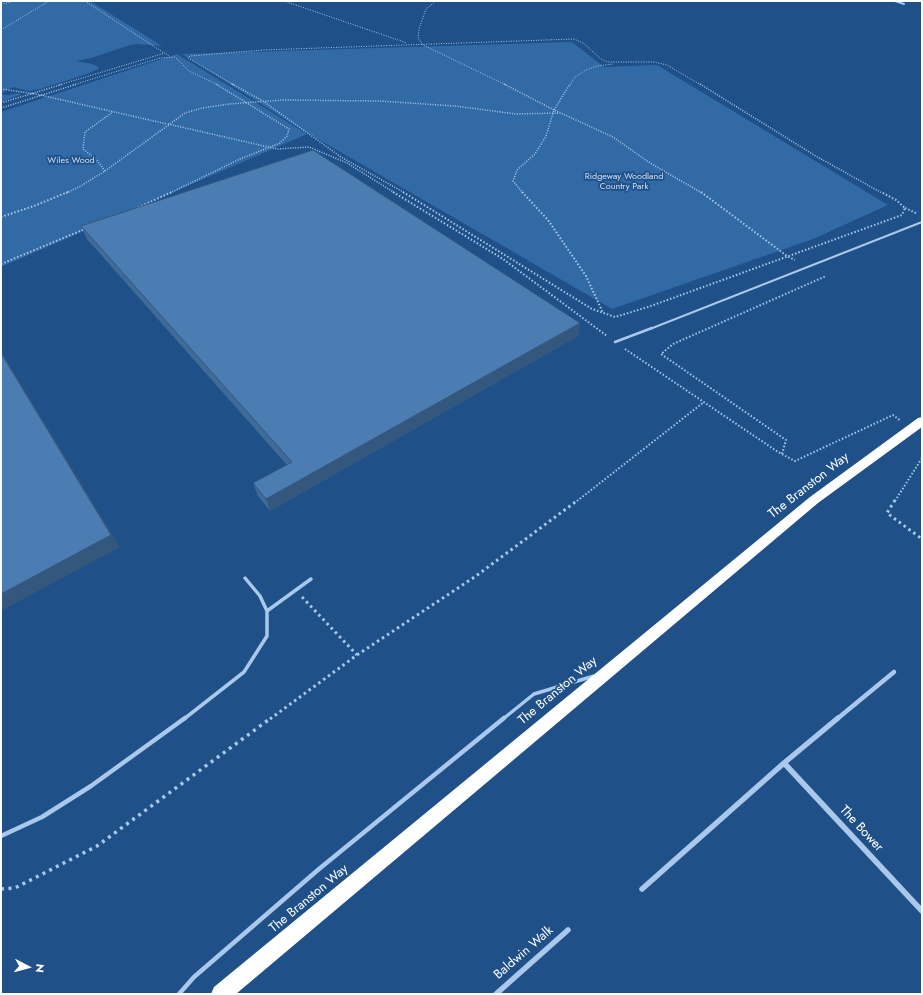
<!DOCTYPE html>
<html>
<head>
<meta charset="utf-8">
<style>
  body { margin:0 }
  #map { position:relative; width:923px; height:995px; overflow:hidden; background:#1f5088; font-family:Jost,sans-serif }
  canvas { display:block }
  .frame { position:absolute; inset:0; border:2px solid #fff; pointer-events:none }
  .north { position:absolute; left:8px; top:947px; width:40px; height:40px; -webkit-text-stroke:3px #1f5088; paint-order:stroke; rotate:96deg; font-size:11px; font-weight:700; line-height:16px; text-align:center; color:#fff }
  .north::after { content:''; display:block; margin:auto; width:14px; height:18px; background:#fff; clip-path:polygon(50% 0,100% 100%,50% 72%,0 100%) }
</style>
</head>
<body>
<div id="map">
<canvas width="923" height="995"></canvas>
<div class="frame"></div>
<div class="north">N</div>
</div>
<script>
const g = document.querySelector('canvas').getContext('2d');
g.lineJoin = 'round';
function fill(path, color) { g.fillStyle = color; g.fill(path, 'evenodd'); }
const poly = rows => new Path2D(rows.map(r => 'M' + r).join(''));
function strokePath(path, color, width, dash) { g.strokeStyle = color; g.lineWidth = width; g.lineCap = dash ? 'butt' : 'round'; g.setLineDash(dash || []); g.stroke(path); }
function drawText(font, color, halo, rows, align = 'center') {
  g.font = font + ' Jost,sans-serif'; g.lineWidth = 3.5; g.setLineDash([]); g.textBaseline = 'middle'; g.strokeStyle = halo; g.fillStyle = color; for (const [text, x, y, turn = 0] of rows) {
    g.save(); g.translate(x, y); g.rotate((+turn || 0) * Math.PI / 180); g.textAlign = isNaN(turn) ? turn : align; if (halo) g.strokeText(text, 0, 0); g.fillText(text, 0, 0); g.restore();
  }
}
const green = poly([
  [9,1,90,1,162,46,137,44,130,45,91,58,76,61,92,64,99,67,98,69,87,74,40,89,29,91,13,87,2,93,2,94,8,95,20,93,20,95,1,102,1,3],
  [572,42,604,67,657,65,888,205,813,239,612,309,304,131,182,54],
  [177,54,307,134,1,267,1,112]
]);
const pathFar4 = poly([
  [85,1,164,53],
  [284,1,407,43],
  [436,1,426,9,419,29,418,38,423,45,506,85],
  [1,4,15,1],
  [1,30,49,1],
  [59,85,165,53,169,56],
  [73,85,160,58,175,57,189,71,218,85],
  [234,85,188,58,190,56,263,50,574,39,583,43,601,59,607,62,654,62,667,65,701,85],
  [570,85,575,77,586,70,597,66,613,64]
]);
const pathFar3 = poly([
  [232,84,263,101,341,157,405,193],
  [504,84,554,110,613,137,650,163,702,193],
  [700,84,814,155,882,193],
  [1,89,36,94,167,124],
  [1,103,63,84],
  [1,108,77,84],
  [168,124,277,149,309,147,347,163,395,193],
  [105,171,96,159,83,149,85,132,113,112],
  [66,193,79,187,105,171,185,113,202,108,229,104,283,100,379,101,455,106,516,114,560,113],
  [170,193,240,159,280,143,287,136,289,129,216,84],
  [523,193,513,181,517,170,535,154,546,136,554,110,570,84]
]);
const pathFar2 = poly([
  [393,192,503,259,607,336],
  [403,192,592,309,615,317,648,307,902,215,905,208,896,200,881,192],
  [522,192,548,220,586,276,603,313],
  [701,192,787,256,795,260],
  [905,208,916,213],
  [135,209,172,192],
  [1,217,34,206,68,192],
  [1,264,85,229],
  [625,349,778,452,795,461,893,415,901,421],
  [782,454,786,440,661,354,673,344,826,276],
  [577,501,704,402],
  [895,501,922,458]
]);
const pathFar1 = poly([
  [895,500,887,513,922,539],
  [302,597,357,655],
  [270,719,357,655,476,576,578,500]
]);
const path = poly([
  [1,889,15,888,97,846,271,718]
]);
const laneFar3 = poly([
  [650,329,922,222]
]);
const laneFar2 = poly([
  [615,342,652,328]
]);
const laneFar1 = poly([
  [267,611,311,579],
  [184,719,244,672,267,636,267,611,260,596,245,578],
  [503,719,534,694,594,676]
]);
const lane = poly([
  [1,836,42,817,91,786,185,718],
  [179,994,194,977,319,869,504,718]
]);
const streetFar2 = poly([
  [895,1,904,4]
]);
const streetFar1 = poly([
  [837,719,894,672]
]);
const street = poly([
  [838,718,784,763,922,911],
  [642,889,784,763],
  [496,994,568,930]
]);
const highway = poly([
  [922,417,922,427,818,503,236,994,211,994,214,987,810,497,918,418,922,417]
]);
const wall = poly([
  [81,226,580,323,578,336,270,511,258,496,253,483,287,465,87,239]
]);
const shadedWall = poly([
  [580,323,578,336,270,511,266,499],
  [1,351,120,547,1,611]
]);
const building = poly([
  [313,150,580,323,266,499,253,483,292,462,81,226,313,150],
  [1,353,111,535,1,594,1,353]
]);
const farParknames = [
  ["Wiles Wood",71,161],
  ["Ridgeway Woodland",624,177],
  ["Country Park",624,187]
];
const nearStreetnames = [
  ["The Branston Way",809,486,-38],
  ["The Branston Way",558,691,-40],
  ["The Bower",861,829,47],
  ["The Branston Way",309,899,-40],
  ["Baldwin Walk",524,953,-41]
];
fill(green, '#326aa5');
strokePath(pathFar4, '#a9c8eb', 1, [1, 1.5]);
strokePath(pathFar3, '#a9c8eb', 1.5, [1, 1.5]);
strokePath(pathFar2, '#a9c8eb', 2, [1.5, 2]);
strokePath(pathFar1, '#a9c8eb', 3, [2.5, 3.5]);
strokePath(path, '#a9c8eb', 3.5, [3, 4.5]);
strokePath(laneFar3, '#a9c8eb', 2);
strokePath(laneFar2, '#a9c8eb', 2.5);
strokePath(laneFar1, '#a9c8eb', 3.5);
strokePath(lane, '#a9c8eb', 4.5);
strokePath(streetFar2, '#a9c8eb', 2);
strokePath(streetFar1, '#a9c8eb', 4.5);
strokePath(street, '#a9c8eb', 5.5);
fill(highway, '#fff');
fill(wall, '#406b99');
fill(shadedWall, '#34577d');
fill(building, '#4b7cb2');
strokePath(building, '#34577d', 1);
drawText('9px', '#cee2f8', '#1f5088', farParknames);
drawText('13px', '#fff', '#1f5088', nearStreetnames);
</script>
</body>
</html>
